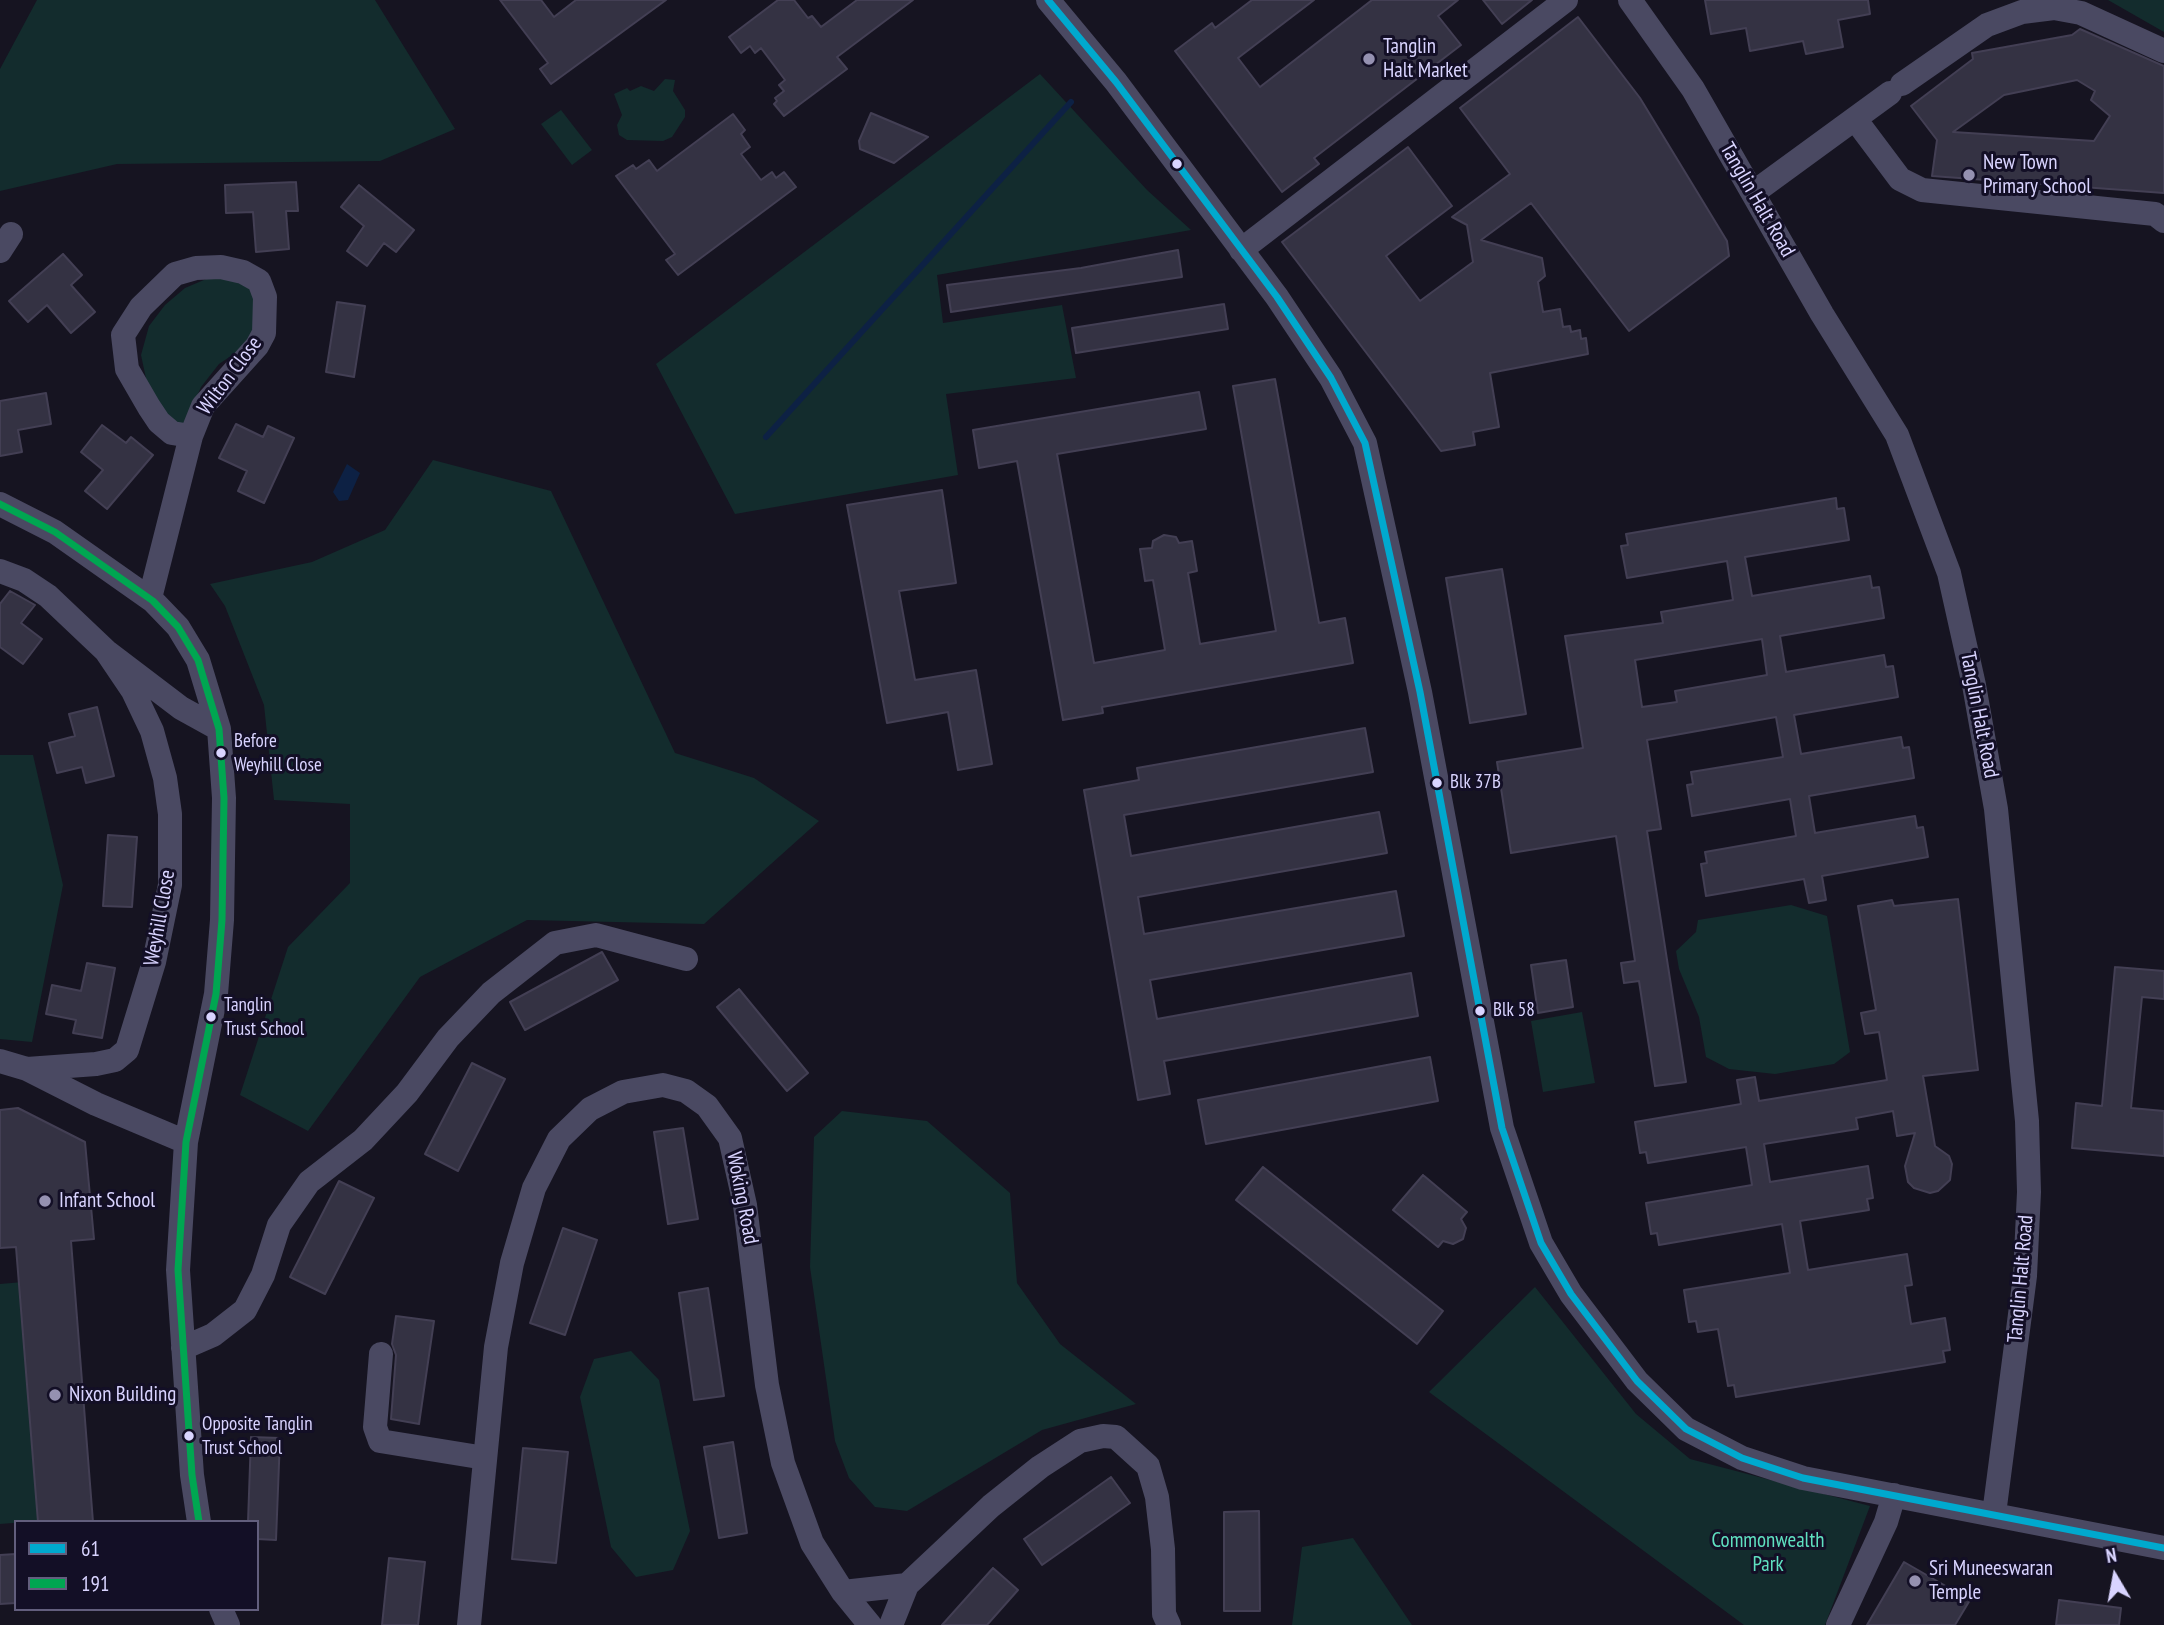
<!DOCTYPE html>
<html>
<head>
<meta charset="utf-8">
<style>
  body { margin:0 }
  #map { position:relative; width:2164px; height:1625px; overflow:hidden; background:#161421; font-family:"PT Sans Narrow",sans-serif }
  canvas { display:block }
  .legend { position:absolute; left:14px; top:1520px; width:245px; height:91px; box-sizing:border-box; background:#130f26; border:2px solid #625e7d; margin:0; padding:9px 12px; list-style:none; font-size:21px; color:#d9d4ff }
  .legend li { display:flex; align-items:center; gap:14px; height:35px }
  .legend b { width:35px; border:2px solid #625e7d }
  .north { position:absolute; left:2080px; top:1541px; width:70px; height:70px; -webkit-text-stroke:5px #130f26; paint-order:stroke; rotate:350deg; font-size:19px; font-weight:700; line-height:28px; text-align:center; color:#d9d4ff }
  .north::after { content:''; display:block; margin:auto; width:24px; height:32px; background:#d9d4ff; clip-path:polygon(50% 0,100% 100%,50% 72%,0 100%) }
</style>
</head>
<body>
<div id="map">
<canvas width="2164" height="1625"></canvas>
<ul class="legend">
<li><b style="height:9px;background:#00a9ce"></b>61</li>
<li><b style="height:9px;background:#00a651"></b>191</li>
</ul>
<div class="north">N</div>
</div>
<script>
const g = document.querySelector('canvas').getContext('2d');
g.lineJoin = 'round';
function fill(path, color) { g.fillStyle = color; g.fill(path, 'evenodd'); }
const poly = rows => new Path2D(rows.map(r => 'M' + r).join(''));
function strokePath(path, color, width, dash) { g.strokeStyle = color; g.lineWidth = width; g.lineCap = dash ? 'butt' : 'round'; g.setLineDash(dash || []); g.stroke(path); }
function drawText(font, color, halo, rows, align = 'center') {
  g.font = font + ' "PT Sans Narrow",sans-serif'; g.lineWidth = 6; g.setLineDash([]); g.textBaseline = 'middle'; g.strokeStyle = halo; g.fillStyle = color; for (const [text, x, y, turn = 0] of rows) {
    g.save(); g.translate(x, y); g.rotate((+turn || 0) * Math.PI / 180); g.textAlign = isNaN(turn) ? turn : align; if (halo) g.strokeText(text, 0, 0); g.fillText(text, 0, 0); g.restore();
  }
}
const green = poly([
  [37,0,375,0,455,129,380,161,117,164,0,191,0,69],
  [2108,0,2164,0,2164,32],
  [1040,74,1147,190,1191,230,937,275,943,323,1062,305,1076,378,946,394,958,475,735,514,656,364],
  [665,79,675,80,673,91,685,110,685,117,672,137,663,141,627,140,619,135,617,125,622,115,614,94,627,88,630,91,641,86,654,91],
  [561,110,592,150,572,165,541,124],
  [211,277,238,280,259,291,252,342,219,364,201,387,182,430,163,412,147,383,141,355,149,326,165,305,185,288],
  [433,460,551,491,675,753,754,778,819,821,704,924,527,920,420,977,308,1131,240,1095,288,947,350,883,350,804,274,800,264,705,225,606,210,584,312,562,385,530],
  [0,755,33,755,63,885,32,1042,0,1039],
  [1791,905,1827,916,1850,1052,1834,1064,1775,1074,1729,1069,1706,1057,1699,1017,1679,969,1676,951,1696,932,1698,920],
  [1582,1012,1595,1083,1543,1092,1531,1021],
  [842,1111,927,1121,1010,1193,1017,1283,1060,1344,1136,1404,1042,1430,907,1511,875,1507,849,1478,835,1441,810,1267,814,1137],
  [23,1282,38,1521,0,1524,0,1284],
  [1535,1287,1636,1414,1690,1459,1870,1506,1825,1625,1744,1625,1429,1392],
  [631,1351,659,1380,690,1531,673,1570,636,1577,611,1547,580,1397,594,1359],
  [1353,1538,1412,1625,1292,1625,1302,1547]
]);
const water = poly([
  [347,464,360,473,348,500,339,501,333,492]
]);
const stream = poly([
  [766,437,1071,102]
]);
const building = poly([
  [500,0,541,0,554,17,576,0,666,0,551,84,540,69,548,63,500,0],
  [778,0,794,0,808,18,812,16,821,27,857,0,913,0,837,57,847,69,784,116,774,104,777,101,775,98,784,91,779,85,785,80,761,48,755,53,750,46,741,53,729,37,778,0],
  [1252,0,1314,0,1238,58,1260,87,1372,0,1458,0,1438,16,1461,45,1314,158,1319,164,1282,192,1175,51,1212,23,1215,28,1252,0],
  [1483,0,1532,0,1502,24,1483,0],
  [1705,0,1868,0,1870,14,1838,20,1843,47,1806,54,1803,41,1750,51,1746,28,1711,34,1705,0],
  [1578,17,1640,98,1727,241,1729,256,1629,331,1531,203,1481,240,1542,258,1545,276,1538,282,1543,312,1560,309,1563,327,1570,326,1571,332,1580,330,1581,339,1586,338,1588,354,1490,373,1499,427,1473,432,1475,445,1441,451,1282,242,1408,147,1452,206,1386,256,1420,301,1473,262,1467,225,1452,217,1510,174,1460,108,1578,17],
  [2080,29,2164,66,2164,193,1932,176,1937,140,1911,106,1973,59,1972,53,2072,35,2080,29],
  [2077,80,2095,91,2091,100,2110,116,2094,141,1953,132,2004,95,2077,80],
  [871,113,928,137,894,163,860,149,859,141,871,113],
  [733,114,745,130,741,134,750,147,741,154,761,180,772,172,776,178,784,172,796,187,678,275,666,260,675,254,616,176,633,165,636,169,649,160,657,171,733,114],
  [296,182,298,211,286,211,289,249,256,252,253,212,226,213,225,185,296,182],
  [359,185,414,230,396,252,384,243,367,266,347,251,364,226,341,207,359,185],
  [1178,250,1182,277,951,312,947,285,1081,268,1178,250],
  [63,254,82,275,71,285,95,312,71,333,47,305,28,322,9,301,63,254],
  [337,302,365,306,354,377,326,372,337,302],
  [1224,304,1228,329,1076,353,1072,328,1224,304],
  [1275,379,1319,623,1345,618,1353,663,1102,707,1103,713,1063,720,1017,461,979,468,973,430,1199,392,1206,429,1057,454,1094,663,1165,650,1153,580,1145,581,1140,549,1152,548,1153,541,1164,535,1176,537,1179,543,1192,541,1197,571,1188,573,1200,644,1276,631,1233,386,1275,379],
  [46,393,51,424,18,430,22,452,0,456,0,401,46,393],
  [236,424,263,437,268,426,294,438,264,503,238,491,247,471,219,458,236,424],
  [102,425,126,443,131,437,153,455,107,509,85,491,103,470,81,452,102,425],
  [942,490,956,583,899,591,915,680,976,670,992,764,958,770,948,712,887,723,847,505,942,490],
  [1836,498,1837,509,1844,508,1849,540,1745,557,1752,596,1870,576,1872,588,1879,587,1884,618,1780,636,1786,672,1884,655,1886,667,1893,666,1898,697,1794,715,1801,754,1901,737,1903,748,1909,747,1914,778,1809,796,1815,833,1915,816,1917,828,1923,827,1928,857,1822,876,1826,900,1809,903,1804,879,1706,896,1701,864,1707,863,1705,852,1796,836,1790,799,1692,816,1687,785,1693,784,1691,772,1783,757,1776,717,1647,740,1661,829,1647,831,1686,1082,1655,1086,1639,981,1624,983,1621,963,1635,961,1616,836,1511,853,1497,762,1583,748,1565,636,1663,623,1661,612,1733,600,1727,561,1627,578,1621,546,1628,545,1626,534,1836,498],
  [1762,639,1767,675,1675,691,1677,702,1642,707,1635,660,1762,639],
  [1502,569,1526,714,1470,723,1446,578,1502,569],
  [10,591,35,605,21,623,42,639,23,664,0,647,0,604,10,591],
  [97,707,114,776,86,783,82,767,57,773,49,743,75,736,69,714,97,707],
  [1365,728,1373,772,1124,815,1131,856,1379,812,1387,853,1138,897,1144,934,1396,891,1404,936,1150,980,1157,1019,1411,973,1418,1016,1164,1061,1170,1094,1138,1100,1084,790,1139,780,1137,768,1365,728],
  [108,835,137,837,132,907,103,906,108,835],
  [1958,899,1978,1070,1923,1076,1935,1146,1949,1156,1952,1164,1950,1180,1938,1191,1930,1193,1914,1188,1908,1182,1905,1166,1915,1133,1897,1136,1893,1111,1856,1118,1858,1129,1764,1144,1770,1182,1868,1166,1873,1198,1867,1199,1869,1210,1800,1221,1808,1270,1907,1254,1912,1285,1905,1286,1911,1324,1945,1318,1950,1350,1943,1351,1945,1362,1736,1397,1734,1385,1728,1386,1718,1329,1698,1332,1696,1321,1689,1322,1684,1290,1790,1273,1782,1224,1659,1245,1657,1233,1651,1234,1646,1203,1752,1185,1746,1147,1648,1163,1646,1152,1640,1153,1635,1122,1741,1104,1737,1080,1755,1077,1759,1101,1887,1080,1879,1032,1865,1034,1861,1013,1876,1010,1858,906,1892,900,1894,906,1958,899],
  [602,952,618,980,525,1030,510,1002,602,952],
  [1566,960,1573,1007,1538,1013,1531,965,1566,960],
  [87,963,115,968,102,1038,73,1033,76,1020,46,1014,52,985,81,991,87,963],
  [2115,967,2164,971,2164,999,2142,997,2131,1108,2164,1111,2164,1156,2072,1148,2076,1103,2102,1106,2115,967],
  [739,989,808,1073,787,1091,717,1007,739,989],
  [1430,1057,1438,1101,1206,1144,1198,1100,1430,1057],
  [472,1063,505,1079,458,1171,425,1154,472,1063],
  [18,1108,85,1142,94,1239,71,1241,93,1522,38,1522,16,1247,0,1248,0,1110,18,1108],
  [683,1128,698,1219,668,1224,654,1132,683,1128],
  [1263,1167,1443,1311,1417,1344,1236,1200,1263,1167],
  [1423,1175,1467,1212,1461,1219,1466,1228,1463,1239,1453,1244,1443,1241,1438,1247,1393,1210,1423,1175],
  [339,1181,374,1198,325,1294,290,1277,339,1181],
  [563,1228,597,1240,565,1335,530,1323,563,1228],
  [708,1288,724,1396,694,1400,679,1293,708,1288],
  [396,1316,434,1321,419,1424,391,1419,396,1355,392,1344,396,1316],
  [251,1437,280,1438,276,1540,257,1539,257,1522,248,1522,251,1437],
  [733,1442,747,1533,719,1538,704,1447,733,1442],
  [523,1448,568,1452,556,1563,512,1559,523,1448],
  [1111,1477,1130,1503,1042,1565,1024,1539,1111,1477],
  [1259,1511,1260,1611,1224,1611,1224,1512,1259,1511],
  [16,1554,16,1603,0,1604,0,1555,16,1554],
  [389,1558,425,1562,418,1625,382,1625,389,1558],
  [1904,1562,1970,1600,1955,1625,1867,1625,1904,1562],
  [993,1568,1018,1590,987,1625,942,1625,993,1568],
  [2059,1600,2121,1608,2119,1625,2056,1625,2059,1600]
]);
const minor = poly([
  [1048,0,1116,82,1277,297,1331,378,1365,443,1420,692,1502,1128,1541,1243,1571,1294,1637,1381,1686,1429,1742,1458,1803,1478,2164,1548],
  [1630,0,1693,89,1822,314,1897,435,1949,573,1974,685,1996,809,2027,1121,2029,1192,2025,1276,1994,1514],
  [1902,84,1987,25,2022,12,2054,8,2081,13,2164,51],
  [1855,119,1900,179,1922,190,2155,214,2164,221],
  [1753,193,1890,93],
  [1241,250,1566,0],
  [0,251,11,234],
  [0,504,55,532,153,601,178,627,198,660,219,729,224,798,222,920,216,994,186,1142,178,1270,192,1475,199,1522],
  [0,571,24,580,48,596,106,651,181,708,219,729],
  [150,598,191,436,203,406,257,346,264,333,265,297,259,281,243,272,221,267,196,268,175,274,141,307,123,335,127,369,149,407,159,422,172,433,191,436],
  [0,1061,27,1069,96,1104,186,1142],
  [27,1069,96,1064,115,1060,127,1050,154,962,170,885,170,814,165,778,152,731,133,691,106,651],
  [183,1348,213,1335,245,1310,263,1275,279,1225,309,1182,363,1140,407,1093,448,1038,491,993,555,943,596,935,686,959],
  [381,1354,375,1427,380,1441,485,1458],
  [843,1592,907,1585],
  [221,1609,228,1625],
  [469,1625,496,1347,512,1263,534,1188,559,1139,590,1109,623,1092,663,1085,686,1091,707,1106,730,1138,745,1205,767,1385,783,1463,812,1543,843,1592,870,1625],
  [891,1625,907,1585,991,1506,1040,1467,1080,1441,1103,1436,1116,1437,1148,1466,1157,1497,1163,1549,1164,1614,1169,1625],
  [1838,1625,1886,1522,1894,1495]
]);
const bus1 = poly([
  [1048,0,1116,82,1277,297,1331,378,1365,443,1420,692,1502,1128,1541,1243,1571,1294,1637,1381,1686,1429,1742,1458,1803,1478,2164,1548]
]);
const bus2 = poly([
  [0,504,55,532,153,601,178,627,198,660,219,729,224,798,222,920,216,994,186,1142,178,1270,192,1475,199,1522]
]);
const markers = [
  [1369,59,7,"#9591b1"],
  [1177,164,6,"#d9d4ff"],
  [1969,175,7,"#9591b1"],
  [221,753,6,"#d9d4ff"],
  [1437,783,6,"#d9d4ff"],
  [1480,1011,6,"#d9d4ff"],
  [211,1017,6,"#d9d4ff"],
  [45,1201,7,"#9591b1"],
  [55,1395,7,"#9591b1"],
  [189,1436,6,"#d9d4ff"],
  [1915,1581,7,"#9591b1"]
];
const busNames = [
  ["Before",234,742],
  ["Weyhill Close",234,766],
  ["Blk 37B",1450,783],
  ["Tanglin",224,1006],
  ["Trust School",224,1030],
  ["Blk 58",1493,1011],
  ["Opposite Tanglin",202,1425],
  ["Trust School",202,1449]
];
const poiNames = [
  ["Tanglin",1383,47],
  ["Halt Market",1383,71],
  ["New Town",1983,163],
  ["Primary School",1983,187],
  ["Infant School",59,1201],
  ["Nixon Building",69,1395],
  ["Sri Muneeswaran",1929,1569],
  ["Temple",1929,1593]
];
const streetNames = [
  ["Tanglin Halt Road",1757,200,60],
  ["Wilton Close",230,376,-53],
  ["Tanglin Halt Road",1979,715,79],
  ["Weyhill Close",160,918,-80],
  ["Woking Road",742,1198,79],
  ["Tanglin Halt Road",2021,1279,-85]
];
const parkNames = [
  ["Commonwealth",1768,1541],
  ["Park",1768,1565]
];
fill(green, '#132c2d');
fill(water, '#0d2144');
strokePath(stream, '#0d2144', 6);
fill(building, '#343243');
strokePath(building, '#433f54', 2);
strokePath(minor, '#4a4962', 24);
strokePath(bus1, '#00a9ce', 7);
strokePath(bus2, '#00a651', 7);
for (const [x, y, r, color] of markers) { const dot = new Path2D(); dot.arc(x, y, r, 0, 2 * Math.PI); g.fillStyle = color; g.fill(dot); strokePath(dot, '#130f26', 2.5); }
drawText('19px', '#d9d4ff', '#130f26', busNames, 'left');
drawText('21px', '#d9d4ff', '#130f26', poiNames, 'left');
drawText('21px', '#d9d4ff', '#130f26', streetNames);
drawText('21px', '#5fe0c0', '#130f26', parkNames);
</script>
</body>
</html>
